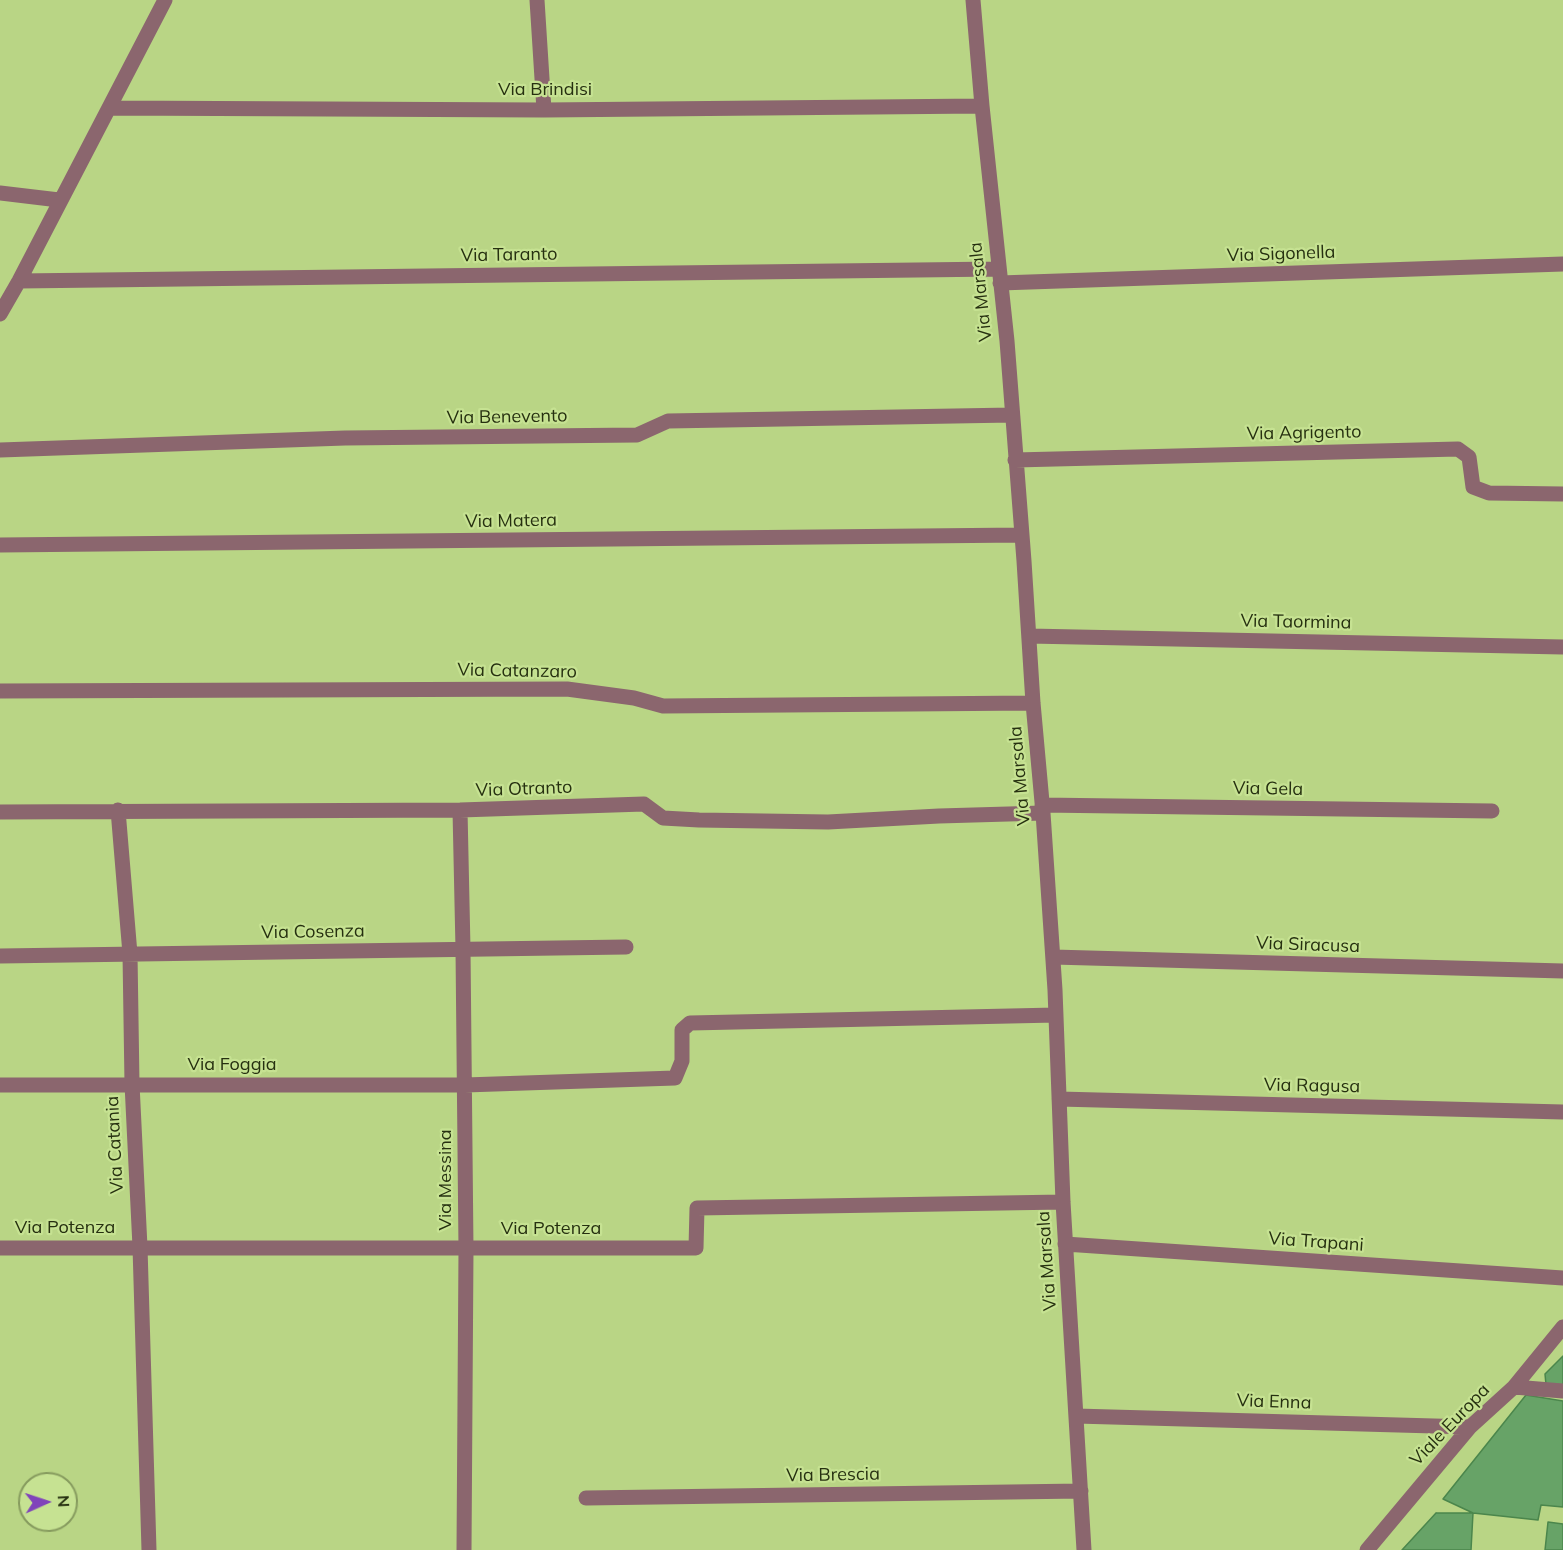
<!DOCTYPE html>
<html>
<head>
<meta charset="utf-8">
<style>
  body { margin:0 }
  #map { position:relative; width:1563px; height:1550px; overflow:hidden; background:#b9d585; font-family:Mulish,sans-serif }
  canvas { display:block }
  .north { position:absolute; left:18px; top:1472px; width:60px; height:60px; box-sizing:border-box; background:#c6e292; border:2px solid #869b5e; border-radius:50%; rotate:87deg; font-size:16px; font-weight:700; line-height:24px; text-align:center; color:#263010 }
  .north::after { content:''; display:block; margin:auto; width:21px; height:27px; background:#8044ba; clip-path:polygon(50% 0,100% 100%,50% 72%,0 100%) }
</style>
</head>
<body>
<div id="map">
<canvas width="1563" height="1550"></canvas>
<div class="north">N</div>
</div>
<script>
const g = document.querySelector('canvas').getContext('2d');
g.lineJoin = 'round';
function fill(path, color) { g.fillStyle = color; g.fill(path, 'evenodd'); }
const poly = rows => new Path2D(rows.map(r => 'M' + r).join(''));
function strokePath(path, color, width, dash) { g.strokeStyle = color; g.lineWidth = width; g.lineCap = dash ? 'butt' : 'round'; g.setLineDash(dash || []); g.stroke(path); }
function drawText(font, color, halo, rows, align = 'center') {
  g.font = font + ' Mulish,sans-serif'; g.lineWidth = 4.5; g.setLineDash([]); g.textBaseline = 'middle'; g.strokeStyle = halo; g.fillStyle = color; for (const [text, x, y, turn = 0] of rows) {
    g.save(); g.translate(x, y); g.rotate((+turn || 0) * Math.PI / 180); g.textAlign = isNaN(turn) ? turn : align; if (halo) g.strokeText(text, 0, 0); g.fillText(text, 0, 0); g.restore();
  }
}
const building = poly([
  [1563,1356,1563,1386,1546,1385,1545,1374,1563,1356],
  [1526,1395,1563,1401,1563,1507,1541,1505,1538,1520,1473,1513,1443,1499,1526,1395],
  [1436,1513,1473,1513,1471,1550,1402,1550,1436,1513],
  [1548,1522,1563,1524,1563,1550,1545,1550,1548,1522]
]);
const minor = poly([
  [537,0,544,110],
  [973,0,982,106,1007,341,1024,561,1033,703,1043,813,1055,990,1063,1202,1084,1550],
  [109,108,544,110,982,106],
  [0,193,59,200],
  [19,281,998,269],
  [1000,283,1563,264],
  [0,314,19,281,165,0],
  [0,450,345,438,637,435,668,421,1012,415],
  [1015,460,1458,449,1469,457,1473,487,1489,493,1563,494],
  [0,545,1022,535],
  [1029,636,1563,647],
  [0,691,567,689,634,698,663,706,1033,703],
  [1042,805,1492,811],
  [118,810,130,954,132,1084,140,1247,149,1550],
  [460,810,463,949,466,1249,464,1550],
  [0,812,460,810,644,804,663,818,699,820,828,822,939,816,1043,813],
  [0,956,626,947],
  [1053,957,1563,971],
  [0,1085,465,1085,675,1078,682,1061,682,1030,690,1023,1056,1015],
  [1059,1099,1563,1112],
  [1065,1244,1563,1278],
  [0,1248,696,1248,697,1208,1063,1202],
  [1514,1387,1563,1391],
  [1076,1416,1470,1427],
  [586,1498,1081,1491],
  [1367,1550,1470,1427,1514,1387,1563,1327]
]);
const streetNames = [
  ["Via Brindisi",545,90],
  ["Via Sigonella",1281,254,-2],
  ["Via Taranto",509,255,-1],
  ["Via Marsala",981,292,-96],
  ["Via Benevento",507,417,-1],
  ["Via Agrigento",1304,433,-1],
  ["Via Matera",511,521,-1],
  ["Via Taormina",1296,622,1],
  ["Via Catanzaro",517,671,1],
  ["Via Marsala",1020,776,-95],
  ["Via Otranto",524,789,-2],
  ["Via Gela",1268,789,1],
  ["Via Cosenza",313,932,-1],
  ["Via Siracusa",1308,945,2],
  ["Via Foggia",232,1065],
  ["Via Ragusa",1312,1086,1],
  ["Via Catania",115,1145,-93],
  ["Via Messina",446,1180,-90],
  ["Via Potenza",65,1228],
  ["Via Potenza",551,1229],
  ["Via Trapani",1316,1242,4],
  ["Via Marsala",1047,1261,-94],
  ["Via Enna",1274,1402,2],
  ["Viale Europa",1450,1425,-46],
  ["Via Brescia",833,1475,-1]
];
fill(building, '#67a367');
strokePath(building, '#4b864c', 1.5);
strokePath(minor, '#8b666e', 15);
drawText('18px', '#263010', '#c6e292', streetNames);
</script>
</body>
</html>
